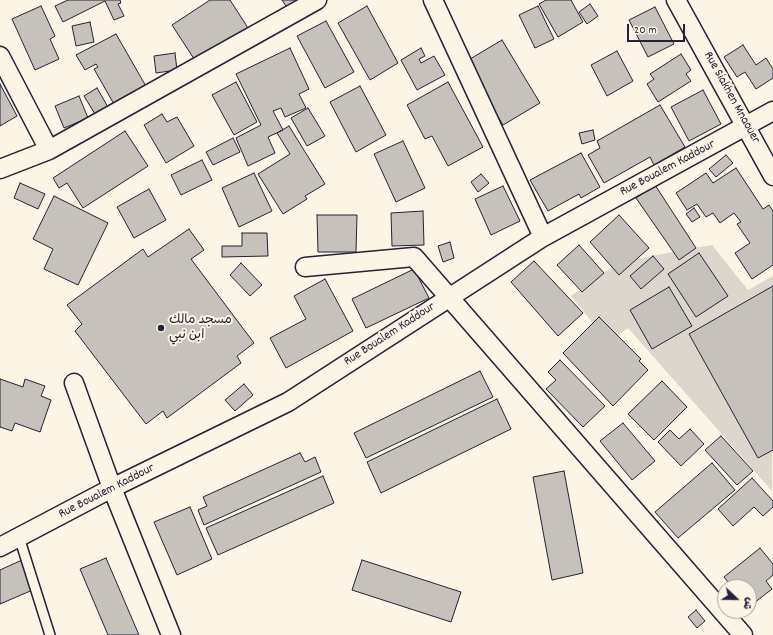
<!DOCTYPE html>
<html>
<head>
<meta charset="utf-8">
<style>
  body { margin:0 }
  #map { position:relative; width:773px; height:635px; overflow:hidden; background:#fcf5e5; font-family:Dekko,"Playpen Sans Arabic",sans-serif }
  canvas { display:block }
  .north { position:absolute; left:717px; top:579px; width:40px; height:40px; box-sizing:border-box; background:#fcf5e5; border:1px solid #a5a1a1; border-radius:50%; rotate:112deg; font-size:11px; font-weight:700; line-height:16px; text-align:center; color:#22223b }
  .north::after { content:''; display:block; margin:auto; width:14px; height:18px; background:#22223b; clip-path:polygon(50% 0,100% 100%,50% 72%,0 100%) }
  .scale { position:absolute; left:627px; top:24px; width:58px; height:18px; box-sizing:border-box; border:2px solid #22223b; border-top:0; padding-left:5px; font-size:12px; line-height:14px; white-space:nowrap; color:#22223b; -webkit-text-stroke:3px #fcf5e5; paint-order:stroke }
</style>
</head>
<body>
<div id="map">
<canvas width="773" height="635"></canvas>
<div class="north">ش</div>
<div class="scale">20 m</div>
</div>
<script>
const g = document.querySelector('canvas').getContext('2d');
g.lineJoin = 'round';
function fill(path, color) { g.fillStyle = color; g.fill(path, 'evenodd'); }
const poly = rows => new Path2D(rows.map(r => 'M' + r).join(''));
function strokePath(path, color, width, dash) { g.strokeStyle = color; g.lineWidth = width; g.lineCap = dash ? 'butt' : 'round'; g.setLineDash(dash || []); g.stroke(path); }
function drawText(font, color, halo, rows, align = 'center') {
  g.font = font + ' Dekko,"Playpen Sans Arabic",sans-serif'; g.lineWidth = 4; g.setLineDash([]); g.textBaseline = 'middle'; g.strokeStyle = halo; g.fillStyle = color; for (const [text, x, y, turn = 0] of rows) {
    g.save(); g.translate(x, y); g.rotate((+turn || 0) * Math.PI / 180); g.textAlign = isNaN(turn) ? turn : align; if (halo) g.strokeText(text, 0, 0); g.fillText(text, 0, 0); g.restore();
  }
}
const green = poly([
  [712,245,748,290,773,276,772,491,628,328,608,342,571,296,619,262]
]);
const building = poly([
  [68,0,120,0,121,3,118,4,124,16,114,20,105,1,63,22,55,6,68,0],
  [210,0,230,0,250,31,198,65,172,25,210,0],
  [282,0,309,0,290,12,282,0],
  [546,0,571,0,583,22,558,37,539,4,546,0],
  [590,4,598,16,587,24,579,12,590,4],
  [41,6,55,36,50,39,59,59,35,70,12,19,41,6],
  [367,6,398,63,370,80,338,23,367,6],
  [538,6,554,39,535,48,519,15,538,6],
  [655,7,674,44,648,57,629,20,655,7],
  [326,21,354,72,325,88,297,36,326,21],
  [90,22,94,42,76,46,72,26,90,22],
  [116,34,147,88,115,106,94,69,98,67,96,64,85,70,76,55,116,34],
  [502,40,540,103,503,125,465,62,502,40],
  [743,45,756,65,766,58,773,69,773,78,756,89,745,72,737,77,724,57,743,45],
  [290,48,309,89,299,94,306,108,285,117,281,108,273,111,283,130,268,137,275,153,248,166,236,138,261,125,236,74,290,48],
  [421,48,425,56,419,59,421,63,434,56,445,75,417,90,401,60,421,48],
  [617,51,633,81,607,96,591,65,617,51],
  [175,53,177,70,156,73,154,56,175,53],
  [681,54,691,70,686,74,691,81,658,102,647,84,654,79,650,74,681,54],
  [236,82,257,122,234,135,212,95,236,82],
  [448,82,483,147,448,166,432,136,425,139,407,105,448,82],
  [0,84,17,116,0,126,0,84],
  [360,86,386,135,356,152,330,102,360,86],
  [97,88,108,107,95,114,84,96,97,88],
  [703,90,721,124,689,141,671,107,703,90],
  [79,96,88,118,64,128,55,106,79,96],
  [660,105,685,147,654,165,650,157,604,183,588,155,600,148,597,141,660,105],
  [308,108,325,136,307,146,291,118,308,108],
  [162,114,167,122,177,117,194,146,166,163,144,125,162,114],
  [289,126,325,184,305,196,307,199,283,214,258,174,290,154,277,133,289,126],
  [593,130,595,140,582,144,579,133,593,130],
  [125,131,148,166,83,208,67,183,59,188,53,178,125,131],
  [233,138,240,152,213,165,206,152,233,138],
  [403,141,425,188,396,202,374,154,403,141],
  [581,153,600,187,581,198,579,194,548,211,530,180,581,153],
  [726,155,733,163,716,177,709,169,726,155],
  [202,160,212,180,181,195,171,175,202,160],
  [736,168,763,209,769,205,773,211,773,265,752,279,735,253,750,243,737,224,741,222,734,213,720,223,713,213,706,217,697,204,687,210,676,193,706,173,713,183,736,168],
  [254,173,272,211,239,227,222,188,254,173],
  [481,174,489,183,478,192,471,182,481,174],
  [20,183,45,194,38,209,14,198,20,183],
  [655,185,696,248,679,260,636,198,655,185],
  [503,186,520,221,491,235,475,199,503,186],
  [149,189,166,220,134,238,117,207,149,189],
  [54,196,108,223,78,285,44,269,53,249,33,239,54,196],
  [694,208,700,217,692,222,686,214,694,208],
  [423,211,424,245,392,246,391,213,423,211],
  [317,215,357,215,356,252,318,252,317,215],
  [619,215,649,248,619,275,590,242,619,215],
  [189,229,204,250,191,259,254,343,237,356,241,363,167,418,163,411,146,424,75,331,82,324,67,305,143,249,148,257,189,229],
  [242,233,267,233,268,256,222,257,222,246,242,246,242,233],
  [450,242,454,258,443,262,438,246,450,242],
  [579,245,604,273,582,292,557,265,579,245],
  [699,253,728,296,696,317,668,274,699,253],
  [653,256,664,269,641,289,630,276,653,256],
  [534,261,583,313,558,336,511,282,534,261],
  [241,263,262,285,250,296,230,275,241,263],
  [414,269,429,298,366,328,352,299,414,269],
  [325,279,353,331,286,368,270,338,306,319,294,296,325,279],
  [773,286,773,450,758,458,689,334,773,286],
  [669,287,692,326,652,349,630,310,669,287],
  [599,317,641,359,639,361,648,370,613,406,563,353,599,317],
  [560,360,605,406,583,427,546,389,556,380,548,372,560,360],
  [480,371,493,397,366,458,354,433,480,371],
  [0,379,23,387,25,379,45,386,41,396,51,400,40,432,15,423,12,431,0,427,0,379],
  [662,381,687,407,654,440,628,414,662,381],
  [244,384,253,395,235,411,225,400,244,384],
  [497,399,511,429,381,493,367,462,497,399],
  [623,423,655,461,632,480,600,441,623,423],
  [690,429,704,444,681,466,658,442,670,430,679,439,690,429],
  [721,436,753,471,737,485,705,450,721,436],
  [300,453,305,462,315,457,321,472,204,525,198,510,207,506,203,497,300,453],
  [712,463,735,490,678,538,655,512,712,463],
  [564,471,583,573,552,580,533,477,564,471],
  [323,476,334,503,218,555,206,528,323,476],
  [752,478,773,501,773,507,763,516,754,507,733,526,718,509,752,478],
  [190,507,212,559,177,575,154,522,190,507],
  [760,548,773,564,773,575,766,581,772,589,749,607,749,587,732,587,724,577,760,548],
  [106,558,139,635,108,635,80,569,106,558],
  [22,560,35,589,0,604,0,570,22,560],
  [362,560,461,592,451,622,352,590,362,560],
  [696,610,705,621,697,628,688,617,696,610]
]);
const service = poly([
  [19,537,50,635]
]);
const minor = poly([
  [433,0,543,237],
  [676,0,773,176],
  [0,56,49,150],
  [0,169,49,150,317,0],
  [305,267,414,257,743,635],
  [74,383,112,488,171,635],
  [0,547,112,488,288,402,543,237,773,111]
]);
const markers = [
  [161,328,4,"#22223b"]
];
const streetNames = [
  ["Rue Siakhen Mnaouer",731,98,61],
  ["Rue Boualem Kaddour",668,169,-28],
  ["Rue Boualem Kaddour",390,335,-33],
  ["Rue Boualem Kaddour",107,492,-27]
];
const poiNames = [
  ["مسجد مالك",169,321],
  ["ابن نبي",169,336]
];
fill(green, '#dcd6cc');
fill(building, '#c6c1bb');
strokePath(building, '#22223b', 1);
strokePath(service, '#22223b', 12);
strokePath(minor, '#22223b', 21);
strokePath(service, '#fcf5e5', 9);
strokePath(minor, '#fcf5e5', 18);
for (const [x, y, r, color] of markers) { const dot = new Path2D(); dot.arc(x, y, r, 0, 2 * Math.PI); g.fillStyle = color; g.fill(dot); strokePath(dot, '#fcf5e5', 1.5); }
drawText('13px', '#22223b', '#fcf5e5', streetNames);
drawText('13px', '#22223b', '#fcf5e5', poiNames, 'left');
</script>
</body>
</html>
